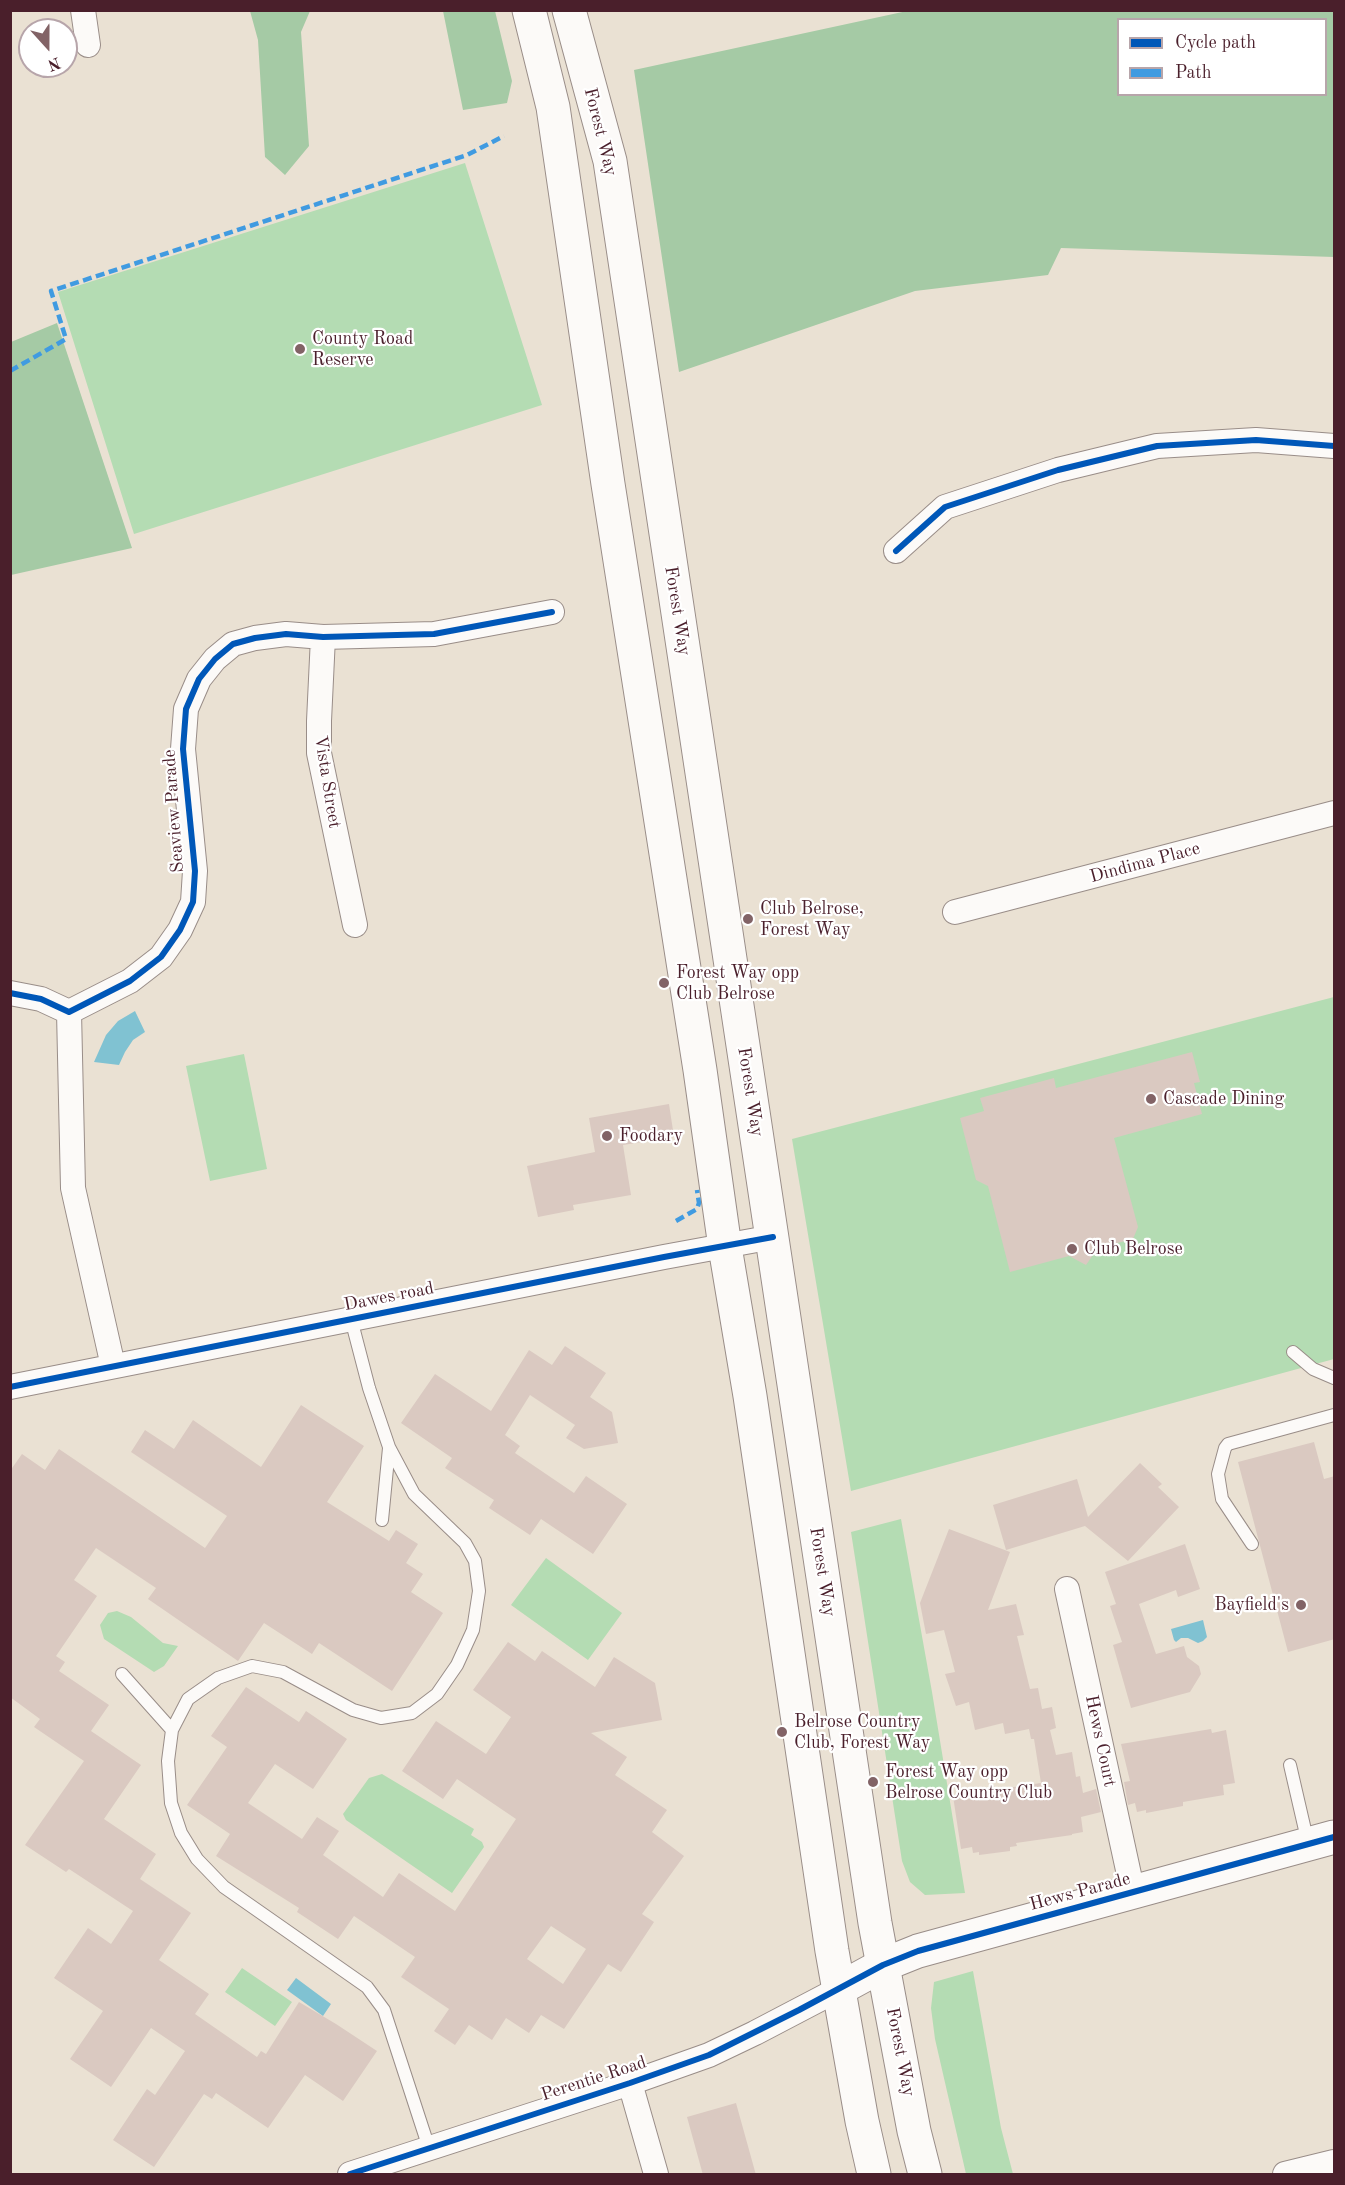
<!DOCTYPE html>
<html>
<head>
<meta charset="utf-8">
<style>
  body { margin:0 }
  #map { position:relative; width:1345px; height:2185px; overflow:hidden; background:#eae1d3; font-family:"Old Standard TT",serif }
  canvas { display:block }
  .frame { position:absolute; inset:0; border:12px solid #4a1f2b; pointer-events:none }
  .legend { position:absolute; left:1117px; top:18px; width:210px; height:78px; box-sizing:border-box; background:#fff; border:2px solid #b7a5aa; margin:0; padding:8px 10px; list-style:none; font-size:18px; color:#4a1f2b }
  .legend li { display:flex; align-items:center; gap:12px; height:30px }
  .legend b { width:30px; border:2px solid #b7a5aa }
  .north { position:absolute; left:18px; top:18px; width:60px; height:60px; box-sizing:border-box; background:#fff; border:2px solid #b7a5aa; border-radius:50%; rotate:159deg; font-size:16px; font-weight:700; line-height:24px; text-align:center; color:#4a1f2b }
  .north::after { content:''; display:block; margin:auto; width:21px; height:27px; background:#826366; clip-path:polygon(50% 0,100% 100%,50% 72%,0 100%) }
</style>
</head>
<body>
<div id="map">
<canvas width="1345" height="2185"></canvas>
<div class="frame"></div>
<ul class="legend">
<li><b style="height:8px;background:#0057b8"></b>Cycle path</li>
<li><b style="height:8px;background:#409be1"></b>Path</li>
</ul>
<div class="north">N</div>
</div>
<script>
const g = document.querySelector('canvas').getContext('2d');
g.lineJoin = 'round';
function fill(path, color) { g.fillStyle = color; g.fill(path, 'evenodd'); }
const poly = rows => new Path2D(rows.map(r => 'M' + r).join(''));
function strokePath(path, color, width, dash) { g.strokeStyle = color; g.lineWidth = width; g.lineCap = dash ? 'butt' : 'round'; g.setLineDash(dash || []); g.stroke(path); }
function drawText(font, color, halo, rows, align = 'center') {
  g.font = font + ' "Old Standard TT",serif'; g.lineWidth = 4.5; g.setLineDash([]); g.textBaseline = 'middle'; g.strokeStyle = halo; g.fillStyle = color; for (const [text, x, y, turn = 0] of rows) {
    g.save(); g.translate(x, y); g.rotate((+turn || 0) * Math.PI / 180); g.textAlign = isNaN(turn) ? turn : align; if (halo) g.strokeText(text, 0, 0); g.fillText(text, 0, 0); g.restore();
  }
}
const green = poly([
  [465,163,542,405,134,534,58,292],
  [1334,997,1334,1359,851,1491,792,1139],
  [244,1054,267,1169,210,1181,186,1066],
  [901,1519,932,1692,965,1893,925,1895,910,1882,902,1861,851,1532],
  [546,1558,622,1613,588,1660,511,1605],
  [117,1611,131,1617,163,1643,178,1646,164,1666,154,1672,104,1639,100,1625,108,1613],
  [382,1774,474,1829,471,1835,482,1842,484,1847,452,1893,346,1820,343,1814,369,1778],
  [242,1968,292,2002,275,2026,225,1992],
  [973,1971,1001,2128,1013,2174,966,2174,935,2039,931,2008,934,1982]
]);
const forest = poly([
  [250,11,310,11,301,32,309,146,285,175,265,157,258,40],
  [443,11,495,11,512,81,507,103,463,110],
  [1327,11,1334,11,1334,257,1061,248,1048,275,915,291,679,372,634,70,907,11],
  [1118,20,1326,20,1326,94,1118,94],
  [57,323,132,548,11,575,11,342]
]);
const water = poly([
  [135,1011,145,1032,133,1040,125,1052,119,1065,94,1062,106,1035,118,1021],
  [1203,1620,1207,1637,1203,1641,1198,1643,1188,1638,1181,1638,1176,1642,1174,1640,1171,1629],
  [296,1978,331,2004,323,2016,287,1990]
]);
const building = poly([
  [1192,1052,1200,1082,1194,1083,1202,1114,1114,1138,1138,1227,1133,1239,1098,1248,1086,1265,1069,1256,1010,1272,988,1186,976,1180,960,1118,984,1111,980,1098,1054,1078,1056,1088],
  [669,1104,674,1137,623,1145,631,1195,573,1205,574,1210,538,1217,527,1166,595,1152,589,1118],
  [565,1346,606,1373,590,1397,612,1412,618,1443,584,1449,566,1438,575,1425,530,1395,505,1435,520,1446,515,1453,574,1493,586,1476,627,1504,593,1554,541,1519,530,1535,489,1508,494,1500,445,1468,452,1458,401,1423,435,1374,491,1411,529,1350,552,1365],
  [301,1405,364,1446,327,1502,389,1541,396,1530,418,1544,406,1563,423,1574,411,1592,443,1613,392,1691,319,1643,312,1654,264,1623,238,1661,148,1599,156,1588,96,1548,74,1580,97,1596,56,1656,65,1662,59,1671,109,1705,91,1731,141,1765,104,1819,156,1854,140,1879,191,1913,159,1960,209,1994,195,2014,257,2057,261,2051,266,2054,299,2002,336,2024,377,2051,343,2101,305,2075,268,2128,216,2093,212,2099,204,2094,154,2167,113,2140,147,2089,155,2095,185,2051,151,2028,111,2087,70,2059,103,2011,54,1978,88,1928,111,1944,133,1911,69,1869,66,1872,25,1845,84,1761,34,1727,40,1719,10,1697,10,1471,22,1454,45,1470,59,1449,205,1548,227,1516,131,1452,145,1430,174,1449,193,1420,261,1467],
  [1314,1442,1324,1479,1335,1476,1335,1639,1288,1652,1238,1462],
  [1140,1463,1162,1484,1158,1487,1179,1507,1128,1561,1085,1526,1006,1550,993,1505,1077,1479,1088,1517],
  [949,1529,1010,1552,988,1610,1016,1604,1024,1635,1017,1636,1030,1689,1038,1688,1042,1709,1052,1707,1056,1728,1050,1730,1056,1755,1072,1752,1076,1777,1080,1776,1083,1793,1096,1789,1101,1812,1081,1817,1083,1832,1072,1834,1072,1835,1016,1843,1017,1846,1010,1847,1010,1851,979,1855,979,1852,973,1853,972,1847,961,1849,953,1796,1041,1783,1034,1739,1031,1739,1029,1729,1005,1734,1003,1723,975,1730,969,1702,956,1706,945,1674,955,1672,944,1630,926,1634,920,1603],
  [1185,1544,1200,1589,1178,1597,1176,1590,1139,1604,1156,1654,1184,1646,1187,1657,1199,1666,1201,1674,1190,1692,1131,1708,1113,1645,1122,1642,1110,1606,1116,1604,1105,1572],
  [508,1642,535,1661,542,1651,595,1687,614,1657,655,1683,662,1720,591,1733,627,1757,615,1775,667,1810,652,1832,684,1856,642,1914,654,1922,621,1972,608,1964,564,2029,541,2015,529,2033,506,2018,492,2040,469,2025,455,2045,434,2031,449,2009,401,1977,415,1957,354,1916,338,1939,297,1912,299,1908,216,1856,230,1834,187,1805,227,1747,211,1736,246,1687,299,1722,306,1711,347,1739,313,1789,275,1764,248,1803,302,1839,317,1817,339,1831,323,1855,383,1897,399,1873,455,1911,516,1819,457,1779,443,1799,402,1771,436,1721,486,1754,511,1717,473,1690],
  [551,1926,586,1949,563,1984,527,1959],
  [1211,1729,1212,1733,1226,1730,1235,1783,1223,1785,1224,1795,1183,1802,1183,1806,1146,1813,1146,1810,1137,1812,1135,1803,1128,1805,1124,1782,1130,1781,1121,1744],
  [736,2103,756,2175,703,2175,687,2117]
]);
const lane = poly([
  [351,1319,369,1388,389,1447,414,1494,465,1543,475,1561,479,1591,473,1630,457,1665,437,1694,412,1713,381,1718,353,1710,283,1672,252,1666,218,1678,188,1699,172,1730,168,1761,171,1803,181,1833,197,1859,224,1887,367,1987,384,2010,429,2148],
  [1293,1352,1313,1369,1334,1378],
  [382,1520,389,1448],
  [1252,1544,1222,1499,1218,1474,1225,1448,1228,1444,1334,1415],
  [122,1674,172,1730],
  [1290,1765,1308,1843]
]);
const street = poly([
  [83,10,88,45],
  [896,551,945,507,1058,470,1157,446,1256,440,1334,446],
  [323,637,319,721,319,753,355,925],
  [955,912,1334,813],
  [10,993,41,999,69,1012,130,981,161,957,180,930,193,902,195,871,183,749,186,709,199,679,215,659,233,644,255,638,286,634,323,637,434,634,552,612],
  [69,1012,73,1188,113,1366],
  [10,1387,664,1257,773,1237],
  [1067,1589,1133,1893],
  [630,2083,656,2174],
  [350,2174,630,2083,709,2055,755,2033,839,1989],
  [1285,2174,1334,2162]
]);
const secondary = poly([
  [839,1989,883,1965,918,1951,1334,1837]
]);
const primary = poly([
  [529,10,553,107,608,484,700,1070,725,1247,750,1396,832,1951,862,2121,874,2174],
  [569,10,610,161,875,1923,914,2131,925,2174]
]);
const quiet = poly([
  [10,371,66,339,51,291,467,155,504,136],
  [676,1221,697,1209,699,1203,697,1190]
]);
const cycleway = poly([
  [896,551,945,507,1058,470,1157,446,1256,440,1334,446],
  [10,993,41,999,69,1012,130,981,161,957,180,930,193,902,195,871,183,749,186,709,199,679,215,659,233,644,255,638,286,634,323,637,434,634,552,612],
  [10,1387,664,1257,773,1237],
  [350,2174,630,2083,709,2055,799,2010,883,1965,918,1951,1334,1837]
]);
const markers = [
  [300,349,6,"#826366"],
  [748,919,6,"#826366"],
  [664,983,6,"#826366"],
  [1151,1099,6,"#826366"],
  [607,1136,6,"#826366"],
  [1072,1249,6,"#826366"],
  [1301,1605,6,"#826366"],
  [782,1732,6,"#826366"],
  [873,1782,6,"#826366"]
];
const streetNames = [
  ["Forest Way",600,132,76],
  ["Forest Way",677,611,81],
  ["Vista Street",327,782,81],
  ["Seaview Parade",174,811,-94],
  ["Dindima Place",1145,863,-15],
  ["Forest Way",750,1092,81],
  ["Dawes road",389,1297,-11],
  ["Forest Way",822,1572,81],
  ["Hews Court",1100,1741,78],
  ["Hews Parade",1080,1892,-15],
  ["Forest Way",900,2052,79],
  ["Perentie Road",594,2079,-18]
];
const poiNames = [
  ["County Road",312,339],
  ["Reserve",312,360],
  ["Club Belrose,",760,909],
  ["Forest Way",760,930],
  ["Forest Way opp",676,973],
  ["Club Belrose",676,994],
  ["Cascade Dining",1163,1099],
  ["Foodary",619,1136],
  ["Club Belrose",1084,1249],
  ["Bayfield's",1289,1605,"right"],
  ["Belrose Country",794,1722],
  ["Club, Forest Way",794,1743],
  ["Forest Way opp",885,1772],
  ["Belrose Country Club",885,1793]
];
fill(green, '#b4dcb3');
fill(forest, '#a5caa5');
fill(water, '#80c2d2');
fill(building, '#dac9c1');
strokePath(lane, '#998d88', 14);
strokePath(street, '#998d88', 26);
strokePath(secondary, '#998d88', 35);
strokePath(primary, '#998d88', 35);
strokePath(lane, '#fcfaf8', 12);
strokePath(street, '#fcfaf8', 24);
strokePath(secondary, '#fcfaf8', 33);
strokePath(primary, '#fcfaf8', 33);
strokePath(quiet, '#409be1', 4.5, [9, 4.5]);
strokePath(cycleway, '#0057b8', 6);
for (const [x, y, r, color] of markers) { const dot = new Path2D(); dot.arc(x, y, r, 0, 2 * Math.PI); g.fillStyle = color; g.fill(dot); strokePath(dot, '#fff', 2); }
drawText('18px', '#4a1f2b', '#fff', streetNames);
drawText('18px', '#4a1f2b', '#fff', poiNames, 'left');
</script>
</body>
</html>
